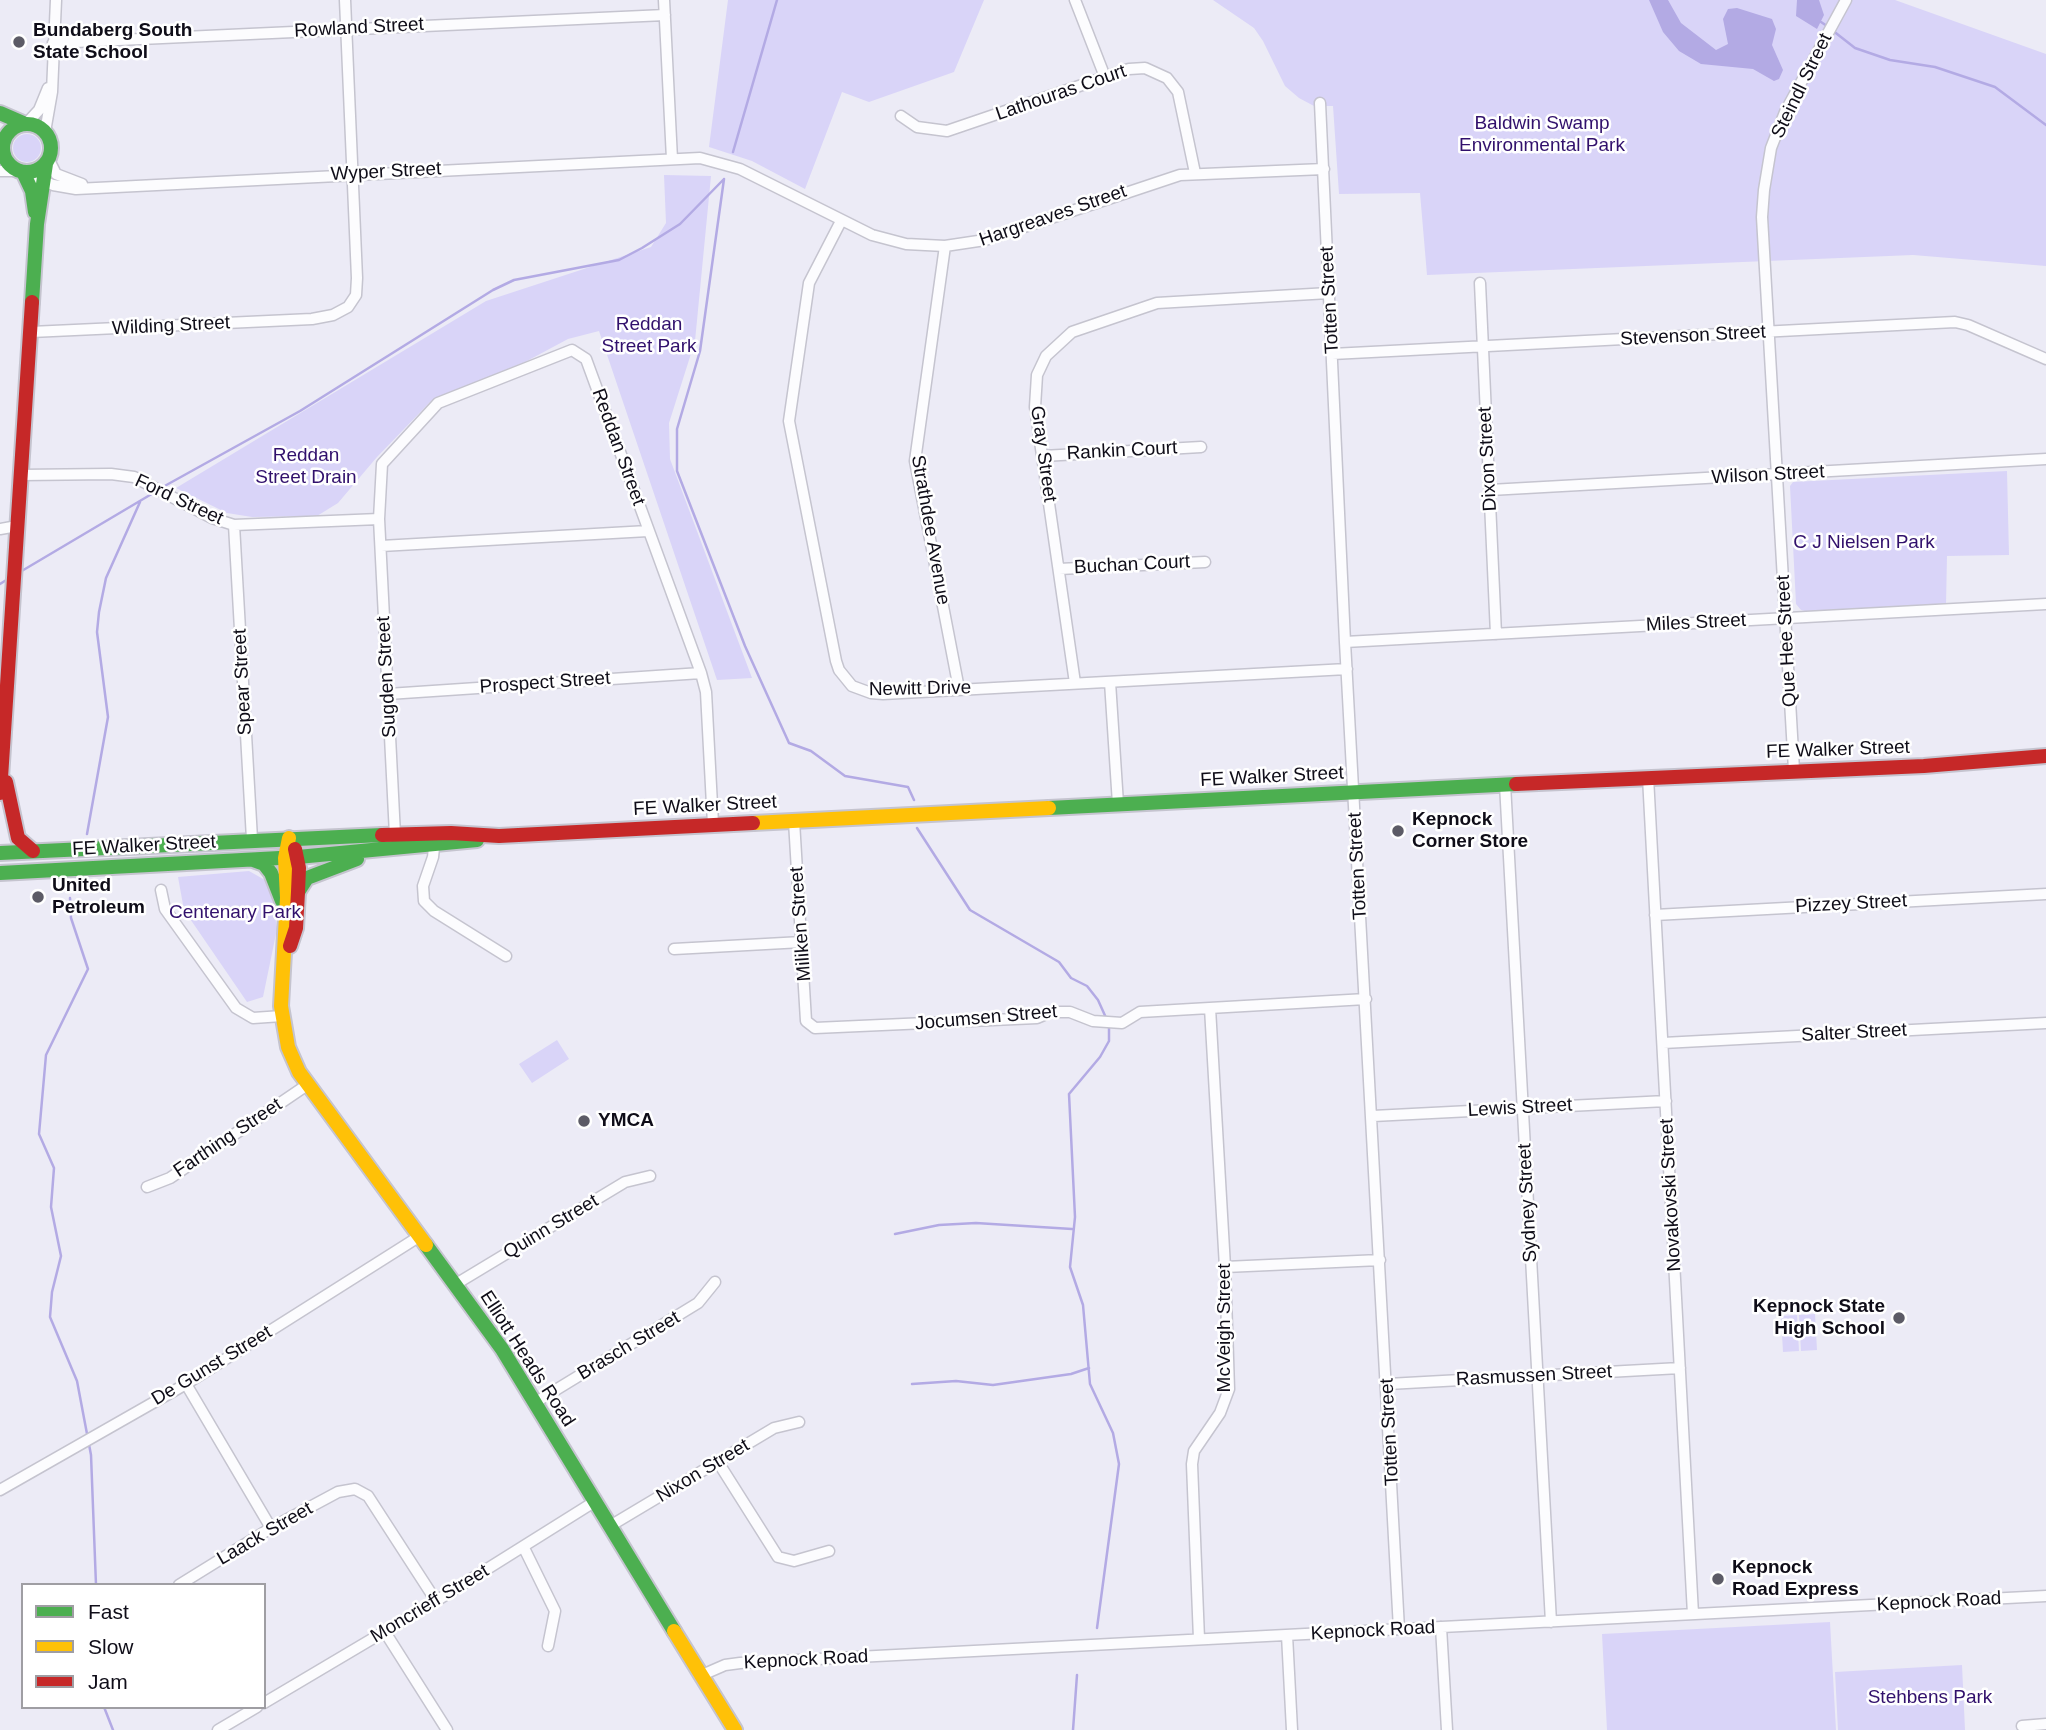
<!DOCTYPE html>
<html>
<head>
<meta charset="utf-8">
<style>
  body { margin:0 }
  #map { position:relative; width:2046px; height:1730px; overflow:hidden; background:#ecebf6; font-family:Helvetica,sans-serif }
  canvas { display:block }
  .legend { position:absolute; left:21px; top:1583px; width:245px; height:126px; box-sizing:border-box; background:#fff; border:2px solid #9f9ea3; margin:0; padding:9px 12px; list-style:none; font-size:21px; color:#0f0d18 }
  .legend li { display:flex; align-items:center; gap:14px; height:35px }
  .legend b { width:35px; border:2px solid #9f9ea3 }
</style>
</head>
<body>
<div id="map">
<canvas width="2046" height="1730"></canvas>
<ul class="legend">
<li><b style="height:9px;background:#4caf50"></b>Fast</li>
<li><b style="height:9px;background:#ffc107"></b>Slow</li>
<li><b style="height:9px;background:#c62828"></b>Jam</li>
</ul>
</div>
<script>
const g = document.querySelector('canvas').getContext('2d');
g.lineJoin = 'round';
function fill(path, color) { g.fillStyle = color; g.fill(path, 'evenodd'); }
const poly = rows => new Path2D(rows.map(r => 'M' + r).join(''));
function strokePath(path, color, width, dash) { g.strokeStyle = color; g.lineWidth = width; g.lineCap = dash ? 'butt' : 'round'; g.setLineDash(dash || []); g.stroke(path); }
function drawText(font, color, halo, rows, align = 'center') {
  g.font = font + ' Helvetica,sans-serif'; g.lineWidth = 5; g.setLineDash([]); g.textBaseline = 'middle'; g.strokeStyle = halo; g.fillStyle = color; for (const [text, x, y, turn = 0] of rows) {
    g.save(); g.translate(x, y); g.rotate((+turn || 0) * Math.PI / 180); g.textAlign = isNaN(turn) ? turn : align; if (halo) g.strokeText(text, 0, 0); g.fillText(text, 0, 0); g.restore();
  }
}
const green = poly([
  [728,0,984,0,954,72,869,102,842,92,805,189,752,161,709,147],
  [1213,0,1895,0,2046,54,2046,266,1913,255,1427,275,1420,193,1339,194,1333,106,1314,106,1299,98,1285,86,1263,41,1254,28],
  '13 148a14 14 0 1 1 28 0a14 14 0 1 1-28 0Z',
  [664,175,711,176,695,341,669,423,670,459,752,678,717,680,599,331,568,339,525,362,432,400,377,457,338,503,317,516,252,517,227,513,176,488,486,301,651,247,666,223],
  [2007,471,2009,555,1947,556,1946,605,1809,612,1801,610,1796,604,1790,486,1793,482],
  [249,871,265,880,272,896,277,929,263,997,247,1002,184,910,178,877],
  [557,1040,569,1059,532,1083,519,1064],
  [1815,1314,1817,1350,1801,1351,1799,1315],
  [1797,1315,1799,1351,1783,1352,1781,1316],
  [1830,1622,1836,1730,1607,1730,1602,1634],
  [1962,1665,1965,1730,1838,1730,1835,1672]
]);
const water = poly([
  [1649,0,1668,0,1681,23,1716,50,1728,44,1723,19,1728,9,1737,8,1772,19,1776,29,1772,45,1783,70,1779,79,1774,81,1753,69,1701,64,1679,51,1663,32],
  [1797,0,1819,0,1824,15,1817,29,1796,16]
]);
const stream = poly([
  [1821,22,1827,26],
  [1832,30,1855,48,1890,60,1935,67,1995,87,2046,125],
  [733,152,777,0],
  [724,179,700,351,677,429,677,471,745,646,789,743,811,751,845,776,908,787,914,800],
  [161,488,300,411,493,290,514,280,619,260,642,248,680,224,724,179],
  [20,572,155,492],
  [0,584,8,579],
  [917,828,970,910,1059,962,1071,978,1087,986,1098,1000,1107,1020],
  [87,834,108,717,97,632,99,612,106,578,140,502],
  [70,898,71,918,88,969,46,1055,39,1134,54,1168,51,1207,61,1256,52,1292,50,1317,77,1381,91,1455,96,1585],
  [895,1234,939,1225,976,1223,1072,1229],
  [912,1384,956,1381,993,1385,1071,1374,1089,1368],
  [1097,1628,1119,1464,1113,1433,1090,1384,1083,1305,1070,1267,1075,1217,1069,1094,1100,1057,1109,1041,1109,1027],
  [104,1707,113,1730],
  [1073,1730,1077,1675]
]);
const street = poly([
  [664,0,672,159],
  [1075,0,1105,77],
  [53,43,665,15],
  [1320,103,1345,642,1399,1629],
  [901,116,917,127,947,131,1129,69,1145,68,1167,78,1178,92,1195,173],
  [27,123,39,110,48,88],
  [45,132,52,92,56,0],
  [0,156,4,148],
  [49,160,56,174,82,184],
  [0,171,21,171],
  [25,173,53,185,76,189,700,158,740,169,872,235,906,244,945,246,985,240,1180,175,1324,169],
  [841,221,809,283,789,421,836,661,839,670,852,686,871,693,883,694,1347,669],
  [945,246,915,461,959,689],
  [1480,283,1496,634],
  [31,332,312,319,333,315,348,307,356,295,357,278,345,0],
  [1332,354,1955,322,1968,325,2046,359],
  [1043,456,1201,447],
  [21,475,111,474,134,477,212,518,234,525,379,519],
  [1490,490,2046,459],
  [234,525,252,839],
  [0,529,17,526],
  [381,546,648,531],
  [1059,569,1205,562],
  [1345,642,2046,604],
  [1110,682,1118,804],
  [1075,683,1035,407,1037,375,1046,356,1072,332,1157,303,1329,293],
  [388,694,701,673],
  [1794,770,1762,217,1764,190,1771,148,1785,112,1846,0],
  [1648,777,1693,1614],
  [1505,784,1551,1622],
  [794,821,806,1021,815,1028,1037,1018,1051,1012,1070,1012,1093,1021,1122,1023,1140,1012,1366,999],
  [395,835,379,519,382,464,438,403,572,350,586,359,701,673,706,692,713,824],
  [435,838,433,857,423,886,424,901,434,911,506,956],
  [161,890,165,909,236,1008,253,1018,282,1016],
  [1655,915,2046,894],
  [674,949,802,942],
  [1663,1043,2046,1023],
  [1373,1116,1666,1101],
  [147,1187,170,1178,307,1085],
  [1225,1267,1380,1260],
  [456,1284,625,1182,650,1176],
  [186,1384,271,1528],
  [1388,1384,1680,1368],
  [536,1402,698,1303,715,1282],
  [718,1462,778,1557,794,1561,829,1551],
  [0,1490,186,1384,420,1236],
  [610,1526,774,1428,799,1422],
  [524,1548,555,1611,548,1646],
  [179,1585,271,1528,338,1492,355,1489,368,1496,436,1601],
  [1441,1627,1447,1730],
  [385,1632,447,1730],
  [1287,1635,1292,1730],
  [1199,1639,1192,1464,1194,1451,1220,1413,1229,1389,1225,1267,1210,1008],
  [702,1675,725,1665,740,1663,2046,1596],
  [264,1703,436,1601,594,1502],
  [2022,1726,2046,1724],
  [218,1730,257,1707]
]);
const fast = poly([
  [0,113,23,123],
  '3 148a24 24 0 1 1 48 0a24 24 0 1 1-48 0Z',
  [23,172,32,191,35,212],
  [32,302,37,224,46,164],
  [1049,808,1516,784],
  [0,853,382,835],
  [253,860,264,864,271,873,282,901],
  [0,873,298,857,477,840],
  [298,892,307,878,357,859],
  [426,1245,502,1349,674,1631]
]);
const slow = poly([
  [753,823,1049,808],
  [289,838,285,858,287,898,281,1006,288,1047,299,1072,426,1245],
  [674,1631,735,1730]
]);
const jam = poly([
  [6,782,18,838,33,851],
  [1516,784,1924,766,2046,756],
  [0,793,32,302],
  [382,835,451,833,499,836,753,823],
  [290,946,296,928,298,892,299,868,295,849]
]);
const markers = [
  [19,42,7,"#5c5b66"],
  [1398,831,7,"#5c5b66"],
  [38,897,7,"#5c5b66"],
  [584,1121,7,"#5c5b66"],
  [1899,1318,7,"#5c5b66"],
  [1718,1579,7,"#5c5b66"]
];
const streetNames = [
  ["Rowland Street",359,28,-3],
  ["Steindl Street",1802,86,-64],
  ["Lathouras Court",1061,93,-19],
  ["Wyper Street",386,172,-3],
  ["Hargreaves Street",1053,216,-19],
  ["Totten Street",1330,300,-93],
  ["Wilding Street",171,326,-3],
  ["Stevenson Street",1693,336,-3],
  ["Reddan Street",618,447,70],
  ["Rankin Court",1122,451,-3],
  ["Gray Street",1043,454,82],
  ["Dixon Street",1488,459,-93],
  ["Wilson Street",1768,475,-3],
  ["Ford Street",179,500,25],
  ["Strathdee Avenue",930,530,80],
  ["Buchan Court",1132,565,-3],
  ["Miles Street",1696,623,-3],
  ["Que Hee Street",1787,641,-93],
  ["Sugden Street",387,677,-93],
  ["Spear Street",243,682,-93],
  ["Prospect Street",545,683,-4],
  ["Newitt Drive",920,689,-1],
  ["FE Walker Street",1838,750,-2],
  ["FE Walker Street",1272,777,-3],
  ["FE Walker Street",705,806,-3],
  ["FE Walker Street",144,846,-3],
  ["Totten Street",1358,866,-93],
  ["Pizzey Street",1851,904,-3],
  ["Miliken Street",801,924,-94],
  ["Jocumsen Street",986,1018,-5],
  ["Salter Street",1854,1033,-3],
  ["Lewis Street",1520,1108,-3],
  ["Farthing Street",228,1138,-34],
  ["Novakovski Street",1671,1195,-93],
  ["Sydney Street",1528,1203,-93],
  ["Quinn Street",551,1227,-31],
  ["McVeigh Street",1225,1328,-90],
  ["Brasch Street",629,1346,-31],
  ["Elliott Heads Road",527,1359,57],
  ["De Gunst Street",212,1366,-31],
  ["Rasmussen Street",1534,1376,-3],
  ["Totten Street",1390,1432,-93],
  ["Nixon Street",703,1471,-31],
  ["Laack Street",265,1534,-30],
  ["Kepnock Road",1939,1602,-3],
  ["Moncrieff Street",430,1604,-31],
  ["Kepnock Road",1373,1631,-3],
  ["Kepnock Road",806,1660,-3]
];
const poiNames = [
  ["Bundaberg South",33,31],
  ["State School",33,53],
  ["Kepnock",1412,820],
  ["Corner Store",1412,842],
  ["United",52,886],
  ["Petroleum",52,908],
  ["YMCA",598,1121],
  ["Kepnock State",1885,1307,"right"],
  ["High School",1885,1329,"right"],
  ["Kepnock",1732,1568],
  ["Road Express",1732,1590]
];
const parkNames = [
  ["Baldwin Swamp",1542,124],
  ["Environmental Park",1542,146],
  ["Reddan",649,325],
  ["Street Park",649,347],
  ["Reddan",306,456],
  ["Street Drain",306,478],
  ["C J Nielsen Park",1864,543],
  ["Centenary Park",235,913],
  ["Stehbens Park",1930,1698]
];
fill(green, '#d9d4f8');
fill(water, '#b3aae4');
strokePath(stream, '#b3aae4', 2.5);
strokePath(street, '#c5c4cf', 13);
strokePath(fast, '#c5c4cf', 18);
strokePath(slow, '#c5c4cf', 18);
strokePath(jam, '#c5c4cf', 18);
strokePath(street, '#fcfcfe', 10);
strokePath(fast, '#4caf50', 14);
strokePath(slow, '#ffc107', 14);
strokePath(jam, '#c62828', 14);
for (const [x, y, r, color] of markers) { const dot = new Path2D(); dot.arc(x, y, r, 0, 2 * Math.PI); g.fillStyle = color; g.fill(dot); strokePath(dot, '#fff', 2.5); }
drawText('19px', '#0f0d18', '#fff', streetNames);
drawText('bold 19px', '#0f0d18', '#fff', poiNames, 'left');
drawText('19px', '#31106c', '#fff', parkNames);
</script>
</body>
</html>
